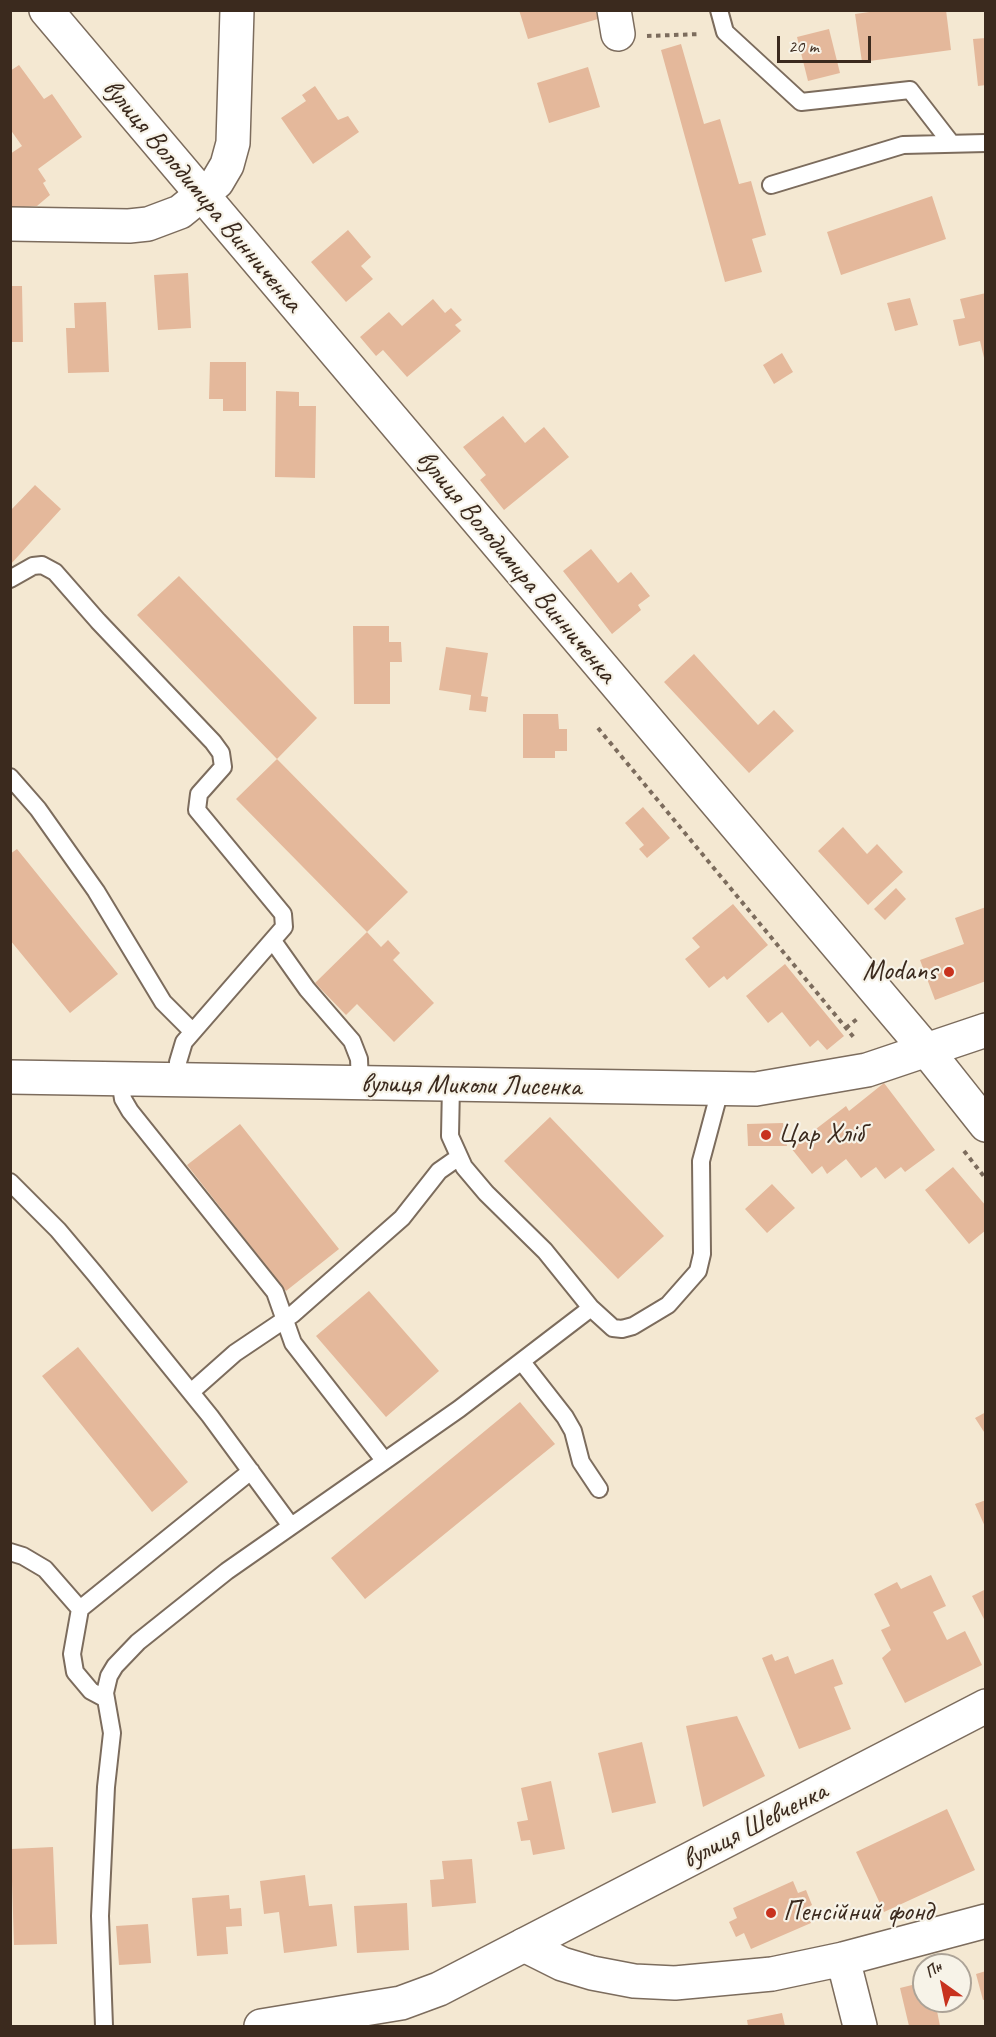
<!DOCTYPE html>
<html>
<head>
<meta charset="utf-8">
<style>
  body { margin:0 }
  #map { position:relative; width:996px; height:2037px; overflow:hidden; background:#f4e8d2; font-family:Caveat,sans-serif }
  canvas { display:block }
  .frame { position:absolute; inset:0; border:12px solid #3b2a1e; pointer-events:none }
  .north { position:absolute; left:912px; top:1953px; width:60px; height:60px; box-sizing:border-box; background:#f7f3e8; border:2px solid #aca397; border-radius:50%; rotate:327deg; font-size:16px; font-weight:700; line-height:24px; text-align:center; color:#3b2a1e }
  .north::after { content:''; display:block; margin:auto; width:21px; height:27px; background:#c8321e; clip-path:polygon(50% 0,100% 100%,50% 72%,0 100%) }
  .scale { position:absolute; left:777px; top:36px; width:94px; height:27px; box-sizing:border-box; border:3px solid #3b2a1e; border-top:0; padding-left:8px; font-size:18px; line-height:21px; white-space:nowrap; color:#3b2a1e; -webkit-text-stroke:4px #f7f3e8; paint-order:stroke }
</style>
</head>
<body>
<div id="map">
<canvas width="996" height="2037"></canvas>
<div class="frame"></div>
<div class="north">Пн</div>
<div class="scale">20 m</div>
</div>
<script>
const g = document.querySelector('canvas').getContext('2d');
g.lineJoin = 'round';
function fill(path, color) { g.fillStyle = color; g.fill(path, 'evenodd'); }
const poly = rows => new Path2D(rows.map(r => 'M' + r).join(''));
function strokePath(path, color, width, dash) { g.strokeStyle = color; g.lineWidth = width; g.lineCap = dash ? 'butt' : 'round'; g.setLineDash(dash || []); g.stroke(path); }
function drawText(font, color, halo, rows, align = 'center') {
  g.font = font + ' Caveat,sans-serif'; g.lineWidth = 4.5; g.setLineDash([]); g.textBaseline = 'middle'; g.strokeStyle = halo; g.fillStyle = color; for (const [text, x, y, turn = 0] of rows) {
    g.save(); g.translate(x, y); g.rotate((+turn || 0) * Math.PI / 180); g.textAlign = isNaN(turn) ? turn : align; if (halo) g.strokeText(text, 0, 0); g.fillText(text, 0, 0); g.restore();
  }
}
const building = poly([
  [519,10,595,10,598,19,528,39],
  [884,10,946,10,951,50,862,62,855,14],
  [829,29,840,73,808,81,797,37],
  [986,38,986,85,978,86,973,39],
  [681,44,704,124,720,119,739,184,751,181,766,235,752,239,762,272,725,282,661,50],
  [19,65,44,99,52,94,82,137,38,169,46,181,43,183,50,195,37,206,10,208,10,154,22,146,10,129,10,71],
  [588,67,600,107,549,123,537,83],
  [315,86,338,120,348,116,359,132,313,164,281,118,306,101,302,95],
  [932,196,946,239,841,275,827,232],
  [348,230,371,257,361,266,373,279,346,302,311,262],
  [188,273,191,328,158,330,154,275],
  [10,286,22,286,23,342,10,342],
  [986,293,986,362,985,362,980,341,959,346,953,320,965,318,960,299],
  [910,298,918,325,895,331,887,303],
  [433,299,445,313,451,308,462,320,455,325,461,331,407,377,383,350,376,356,360,337,389,312,402,326],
  [106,302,109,372,68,373,66,328,75,328,74,303],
  [782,353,793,372,774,384,763,365],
  [210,362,246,362,246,411,223,411,223,399,209,399],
  [276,391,299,392,299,406,316,406,315,478,275,477],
  [503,416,525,443,544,427,569,457,504,510,480,480,486,475,463,447],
  [35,485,61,509,10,565,10,511],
  [591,549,618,583,631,572,650,596,638,605,641,610,612,634,563,571],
  [179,576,317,718,277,759,137,615],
  [353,626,389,626,389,642,401,642,402,662,390,662,390,704,354,704],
  [446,647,488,653,481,696,488,697,486,712,469,710,471,695,439,690],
  [694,654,758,725,774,710,794,731,749,773,664,682],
  [523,714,558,714,559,729,567,729,567,751,555,751,555,758,523,758],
  [277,759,408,892,367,932,236,799],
  [643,807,670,838,647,858,639,849,644,845,625,823],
  [843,827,867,854,877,844,903,872,868,905,818,851],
  [17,849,118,974,70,1013,10,940,10,854],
  [896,888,906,899,885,920,874,909],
  [733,904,768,945,727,980,724,976,709,988,685,959,700,947,692,938],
  [986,907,986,981,935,1000,920,960,964,944,955,918],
  [367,932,381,947,388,940,400,953,393,960,434,1003,394,1042,357,1004,346,1015,315,983],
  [785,964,844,1036,827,1050,818,1040,810,1047,782,1012,768,1023,746,996],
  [884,1083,935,1150,905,1172,901,1167,885,1179,876,1167,861,1178,846,1159,827,1174,822,1166,812,1174,791,1148,846,1106,849,1111],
  [550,1117,664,1236,618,1279,504,1161],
  [783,1123,787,1146,748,1146,747,1124],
  [240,1124,339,1249,286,1291,187,1165],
  [953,1167,986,1206,986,1230,969,1244,925,1190],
  [772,1184,795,1208,767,1233,745,1209],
  [369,1291,439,1371,386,1417,316,1336],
  [78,1347,188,1482,152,1512,42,1376],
  [520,1402,555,1444,365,1599,331,1558],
  [986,1412,986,1435,975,1418],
  [986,1500,986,1529,975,1504],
  [931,1575,946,1606,933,1612,947,1640,965,1631,982,1665,905,1703,882,1658,891,1650,881,1630,890,1626,874,1594,897,1582,901,1589],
  [986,1589,986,1623,972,1596],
  [772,1654,775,1661,788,1656,795,1674,833,1659,843,1684,834,1687,851,1729,799,1749,762,1658],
  [737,1716,765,1776,703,1807,686,1726],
  [642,1742,656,1803,612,1813,598,1753],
  [551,1781,565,1849,533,1855,530,1840,521,1841,517,1822,528,1820,521,1788],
  [947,1809,975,1870,884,1912,856,1852],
  [53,1847,57,1944,14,1945,11,1849],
  [472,1859,476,1903,432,1907,430,1880,444,1879,442,1861],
  [305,1875,309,1906,332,1904,337,1946,284,1953,279,1912,264,1914,260,1881],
  [793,1881,798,1893,806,1890,812,1905,805,1909,811,1923,751,1949,744,1933,736,1937,729,1922,737,1918,733,1908],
  [229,1895,230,1909,241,1908,242,1926,226,1927,228,1954,197,1956,192,1898],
  [407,1903,409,1950,357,1953,354,1906],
  [148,1924,151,1963,119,1965,116,1926],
  [986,1971,986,1999,983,2000,976,1974],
  [924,1982,924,2001,935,2001,940,2026,909,2026,900,1988],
  [782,2013,785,2026,748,2026,747,2020]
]);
const path = poly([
  [647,36,700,34],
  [598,728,856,1040],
  [846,1028,857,1019],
  [964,1151,986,1179]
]);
const service = poly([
  [719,10,725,32,801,102,910,90,951,143],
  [771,185,903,145,986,143],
  [10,579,33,566,42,565,55,572,98,621,213,742,221,753,223,767,199,794,197,810,283,914,284,927,184,1042,178,1062,178,1080],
  [10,777,38,809,96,891,163,1002,192,1031],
  [273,941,307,989,352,1041,359,1059,360,1084],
  [120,1079,123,1099,130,1111,275,1292,293,1343,384,1460],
  [10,1182,58,1230,95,1274,210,1416,291,1526],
  [591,1308,613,1328,622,1329,633,1326,668,1305,698,1271,702,1254,701,1161,720,1090],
  [522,1362,565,1417,573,1431,581,1462,599,1489],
  [191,1392,235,1353,293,1314,352,1262,402,1218,439,1171,459,1157],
  [10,1552,23,1556,45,1569,80,1609,72,1654,75,1672,91,1691,106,1699],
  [80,1609,251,1471],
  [104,2026,100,1916,106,1787,112,1733,105,1693,109,1676,115,1666,138,1642,227,1571,459,1409,591,1308,545,1251,486,1193,464,1167,450,1136,451,1085]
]);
const minor = poly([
  [614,10,618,34],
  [10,224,129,226,148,224,180,212,217,182,227,165,233,143,237,10],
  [10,1077,756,1089,867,1070,986,1030],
  [524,1945,562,1964,592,1973,634,1981,675,1983,772,1974,843,1959,986,1921],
  [843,1959,860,2026]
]);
const tertiary = poly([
  [261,2026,401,2003,439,1989,986,1706]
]);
const secondary = poly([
  [46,10,928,1052,986,1125]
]);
const markers = [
  [949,972,6,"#c8321e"],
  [766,1135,6,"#c8321e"],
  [771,1913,6,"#c8321e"]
];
const streetNames = [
  ["вулиця Володимира Винниченка",202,196,50],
  ["вулиця Володимира Винниченка",516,567,50],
  ["вулиця Миколи Лисенка",471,1086,1],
  ["вулиця Шевченка",755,1826,-27]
];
const poiNames = [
  ["Modans",937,972,"right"],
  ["Цар Хліб",778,1135],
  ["Пенсійний фонд",783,1913]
];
fill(building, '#e4b89b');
strokePath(service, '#7c6c5d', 20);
strokePath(minor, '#7c6c5d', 36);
strokePath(tertiary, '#7c6c5d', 36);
strokePath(secondary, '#7c6c5d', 36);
strokePath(path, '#7c6c5d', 4, [4.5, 4.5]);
strokePath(service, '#fff', 16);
strokePath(minor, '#fff', 33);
strokePath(tertiary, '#fff', 33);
strokePath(secondary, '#fff', 33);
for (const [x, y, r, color] of markers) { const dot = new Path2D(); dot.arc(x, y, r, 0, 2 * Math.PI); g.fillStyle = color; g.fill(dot); strokePath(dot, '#f7f3e8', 2); }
drawText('28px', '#3b2a1e', '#f7f3e8', streetNames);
drawText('28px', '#3b2a1e', '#f7f3e8', poiNames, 'left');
</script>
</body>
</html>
